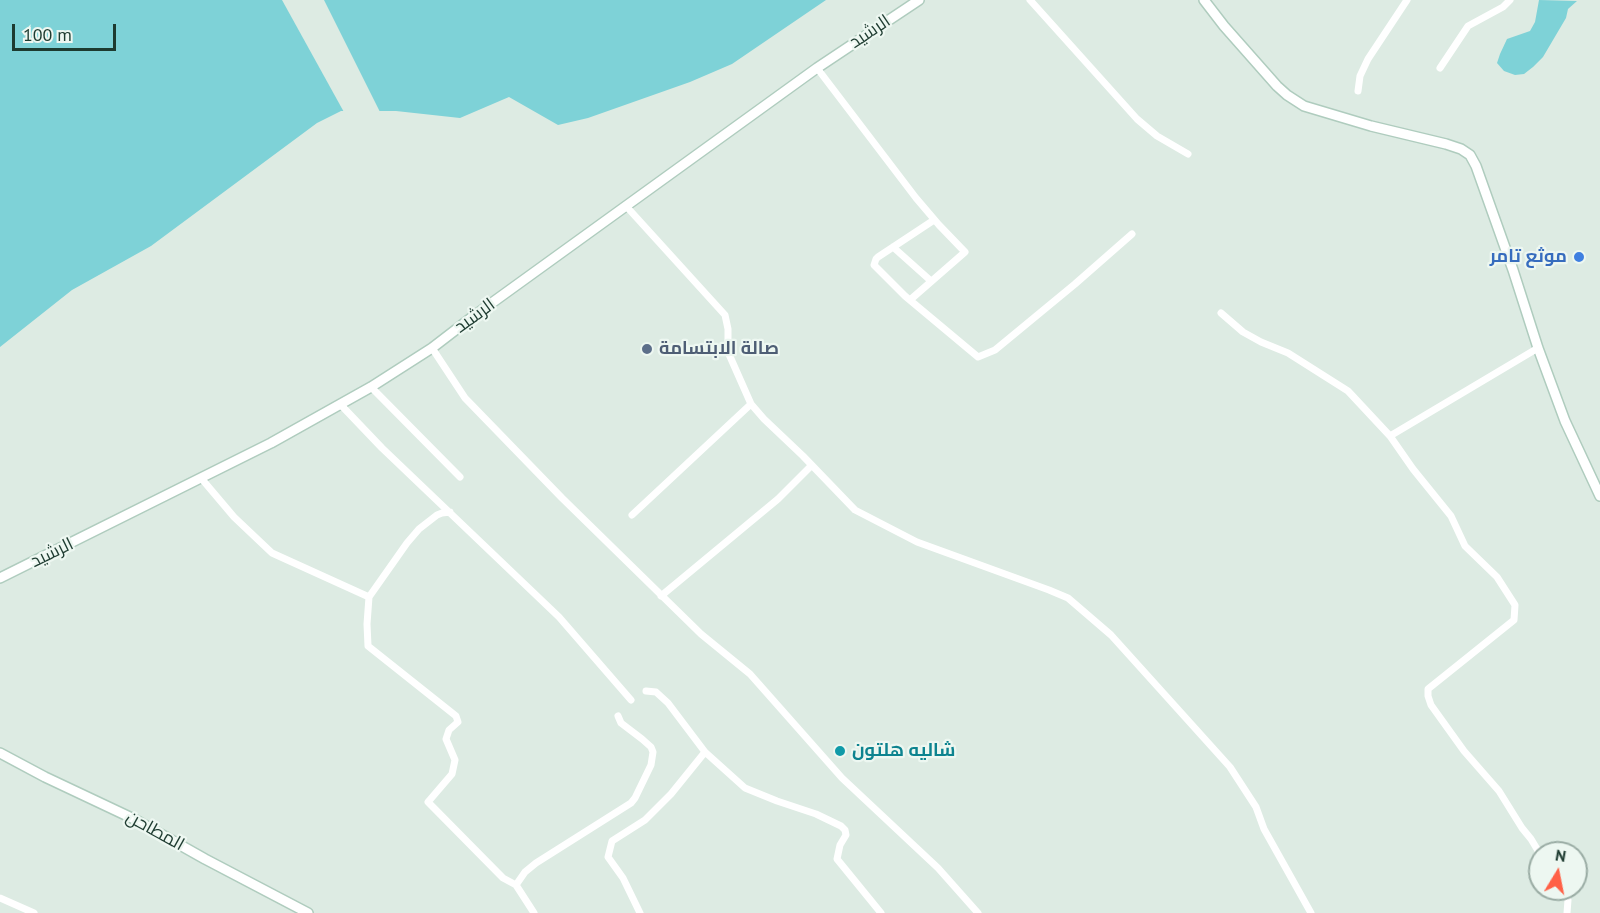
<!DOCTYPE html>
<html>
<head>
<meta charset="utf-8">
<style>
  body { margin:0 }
  #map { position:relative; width:1600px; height:913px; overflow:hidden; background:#ddebe3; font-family:"PT Sans",sans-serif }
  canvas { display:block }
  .north { position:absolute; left:1528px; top:841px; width:60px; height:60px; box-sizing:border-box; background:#edf7f1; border:2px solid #9aaca4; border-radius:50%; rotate:10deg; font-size:16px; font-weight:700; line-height:24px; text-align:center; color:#1d3b30 }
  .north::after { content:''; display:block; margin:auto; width:21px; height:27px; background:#ff6046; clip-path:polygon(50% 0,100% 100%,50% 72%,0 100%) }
  .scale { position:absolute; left:12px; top:24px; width:104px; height:27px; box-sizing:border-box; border:3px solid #1d3b30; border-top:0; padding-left:8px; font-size:18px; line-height:21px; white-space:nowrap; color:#1d3b30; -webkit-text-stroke:4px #edf7f1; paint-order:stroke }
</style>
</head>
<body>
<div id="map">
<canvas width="1600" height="913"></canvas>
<div class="north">N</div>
<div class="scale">100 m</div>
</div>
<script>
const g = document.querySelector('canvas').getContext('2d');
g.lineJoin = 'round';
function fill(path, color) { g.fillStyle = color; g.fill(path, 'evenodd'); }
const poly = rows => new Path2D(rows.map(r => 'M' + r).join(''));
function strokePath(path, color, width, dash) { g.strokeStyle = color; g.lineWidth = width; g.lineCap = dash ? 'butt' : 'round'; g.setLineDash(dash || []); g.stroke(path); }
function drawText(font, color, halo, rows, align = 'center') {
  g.font = font + ' "PT Sans",Cairo,sans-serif'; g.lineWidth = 4.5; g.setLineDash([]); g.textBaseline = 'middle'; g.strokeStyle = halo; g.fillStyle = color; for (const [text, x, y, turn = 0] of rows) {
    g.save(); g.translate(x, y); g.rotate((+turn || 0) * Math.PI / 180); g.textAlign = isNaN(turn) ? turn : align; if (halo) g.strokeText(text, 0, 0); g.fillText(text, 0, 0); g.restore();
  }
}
const water = poly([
  [0,0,826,0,732,64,690,82,588,118,558,125,509,97,460,118,396,111,341,111,317,123,151,246,72,290,0,347],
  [1539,0,1577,1,1568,9,1566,18,1543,57,1533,67,1524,74,1515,75,1504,71,1497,63,1500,54,1507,39,1530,31,1535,22]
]);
const pier = poly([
  [282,0,324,0,381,114,345,114]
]);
const street = poly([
  [1030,0,1137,119,1157,136,1188,154],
  [817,68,916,198,939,225,965,252,910,300],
  [1440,68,1468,26,1503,7,1510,0],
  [1358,91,1360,76,1368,59,1407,0],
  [626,206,725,315,728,329,728,352,751,404,764,419,803,456,855,510,917,542,1049,590,1068,598,1111,635,1230,767,1256,807,1264,829,1311,913],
  [934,220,878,257,876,259,874,265,905,296,978,357,995,350,1075,284,1132,234],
  [893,247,931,281],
  [1221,313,1243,332,1261,342,1288,353,1348,391,1390,436,1413,469,1451,516,1465,546,1497,577,1515,605,1514,620,1428,689,1428,696,1431,705,1464,751,1499,791,1522,828,1531,839,1540,854],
  [432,348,465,398,562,498,701,634,750,674,842,778,938,868,978,913],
  [371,387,460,477],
  [340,404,382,448,559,617,631,700],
  [1390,436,1538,348],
  [201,478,234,517,272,553,369,597],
  [450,512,442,513,437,515,419,529,407,543,369,597,367,624,368,646,456,716,458,722,449,730,446,739,455,760,452,774,428,802,503,878,516,885,534,913],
  [632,515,751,404],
  [661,596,778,499,811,466],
  [646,691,656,692,668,703,705,752,745,788,777,801,816,814,841,826,845,830,846,835,840,845,837,859,881,913],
  [516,885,525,872,536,863,631,803,635,798,651,765,653,752,651,747,642,739,621,723,618,716],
  [1561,889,1568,900,1567,913],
  [0,898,34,913],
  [640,913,623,878,608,857,612,841,645,820,671,794,705,752]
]);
const secondary = poly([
  [1204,0,1224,26,1277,86,1287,95,1304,106,1371,126,1446,144,1461,149,1470,155,1476,166,1513,270,1538,348,1565,421,1600,496],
  [0,578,271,443,371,387,432,348,471,318,817,68,919,0],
  [0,753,45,777,134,819,205,859,308,913]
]);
const markers = [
  [1579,257,6,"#3f7fe0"],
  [647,349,6,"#5c6f8a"],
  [840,751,6,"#0f9aa8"]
];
const streetNames = [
  ["الرشيد",870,32,-34],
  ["الرشيد",475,316,-36],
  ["الرشيد",52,553,-26],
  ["المطاحن",155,831,29]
];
const shopNames = [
  ["موثع تامر",1567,257]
];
const serviceNames = [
  ["صالة الابتسامة",659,349]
];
const cultureNames = [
  ["شاليه هلتون",852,751]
];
fill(water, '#7ed2d7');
fill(pier, '#ddebe3');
strokePath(secondary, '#afccbe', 12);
strokePath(street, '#fff', 7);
strokePath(secondary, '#fff', 9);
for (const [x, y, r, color] of markers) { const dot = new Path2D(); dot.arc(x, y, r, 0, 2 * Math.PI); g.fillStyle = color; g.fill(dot); strokePath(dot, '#edf7f1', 2); }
drawText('18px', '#1d3b30', '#edf7f1', streetNames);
drawText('bold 18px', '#366cbe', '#edf7f1', shopNames, 'right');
drawText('bold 18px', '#4e5e75', '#edf7f1', serviceNames, 'left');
drawText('bold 18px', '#0d838f', '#edf7f1', cultureNames, 'left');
</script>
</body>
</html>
